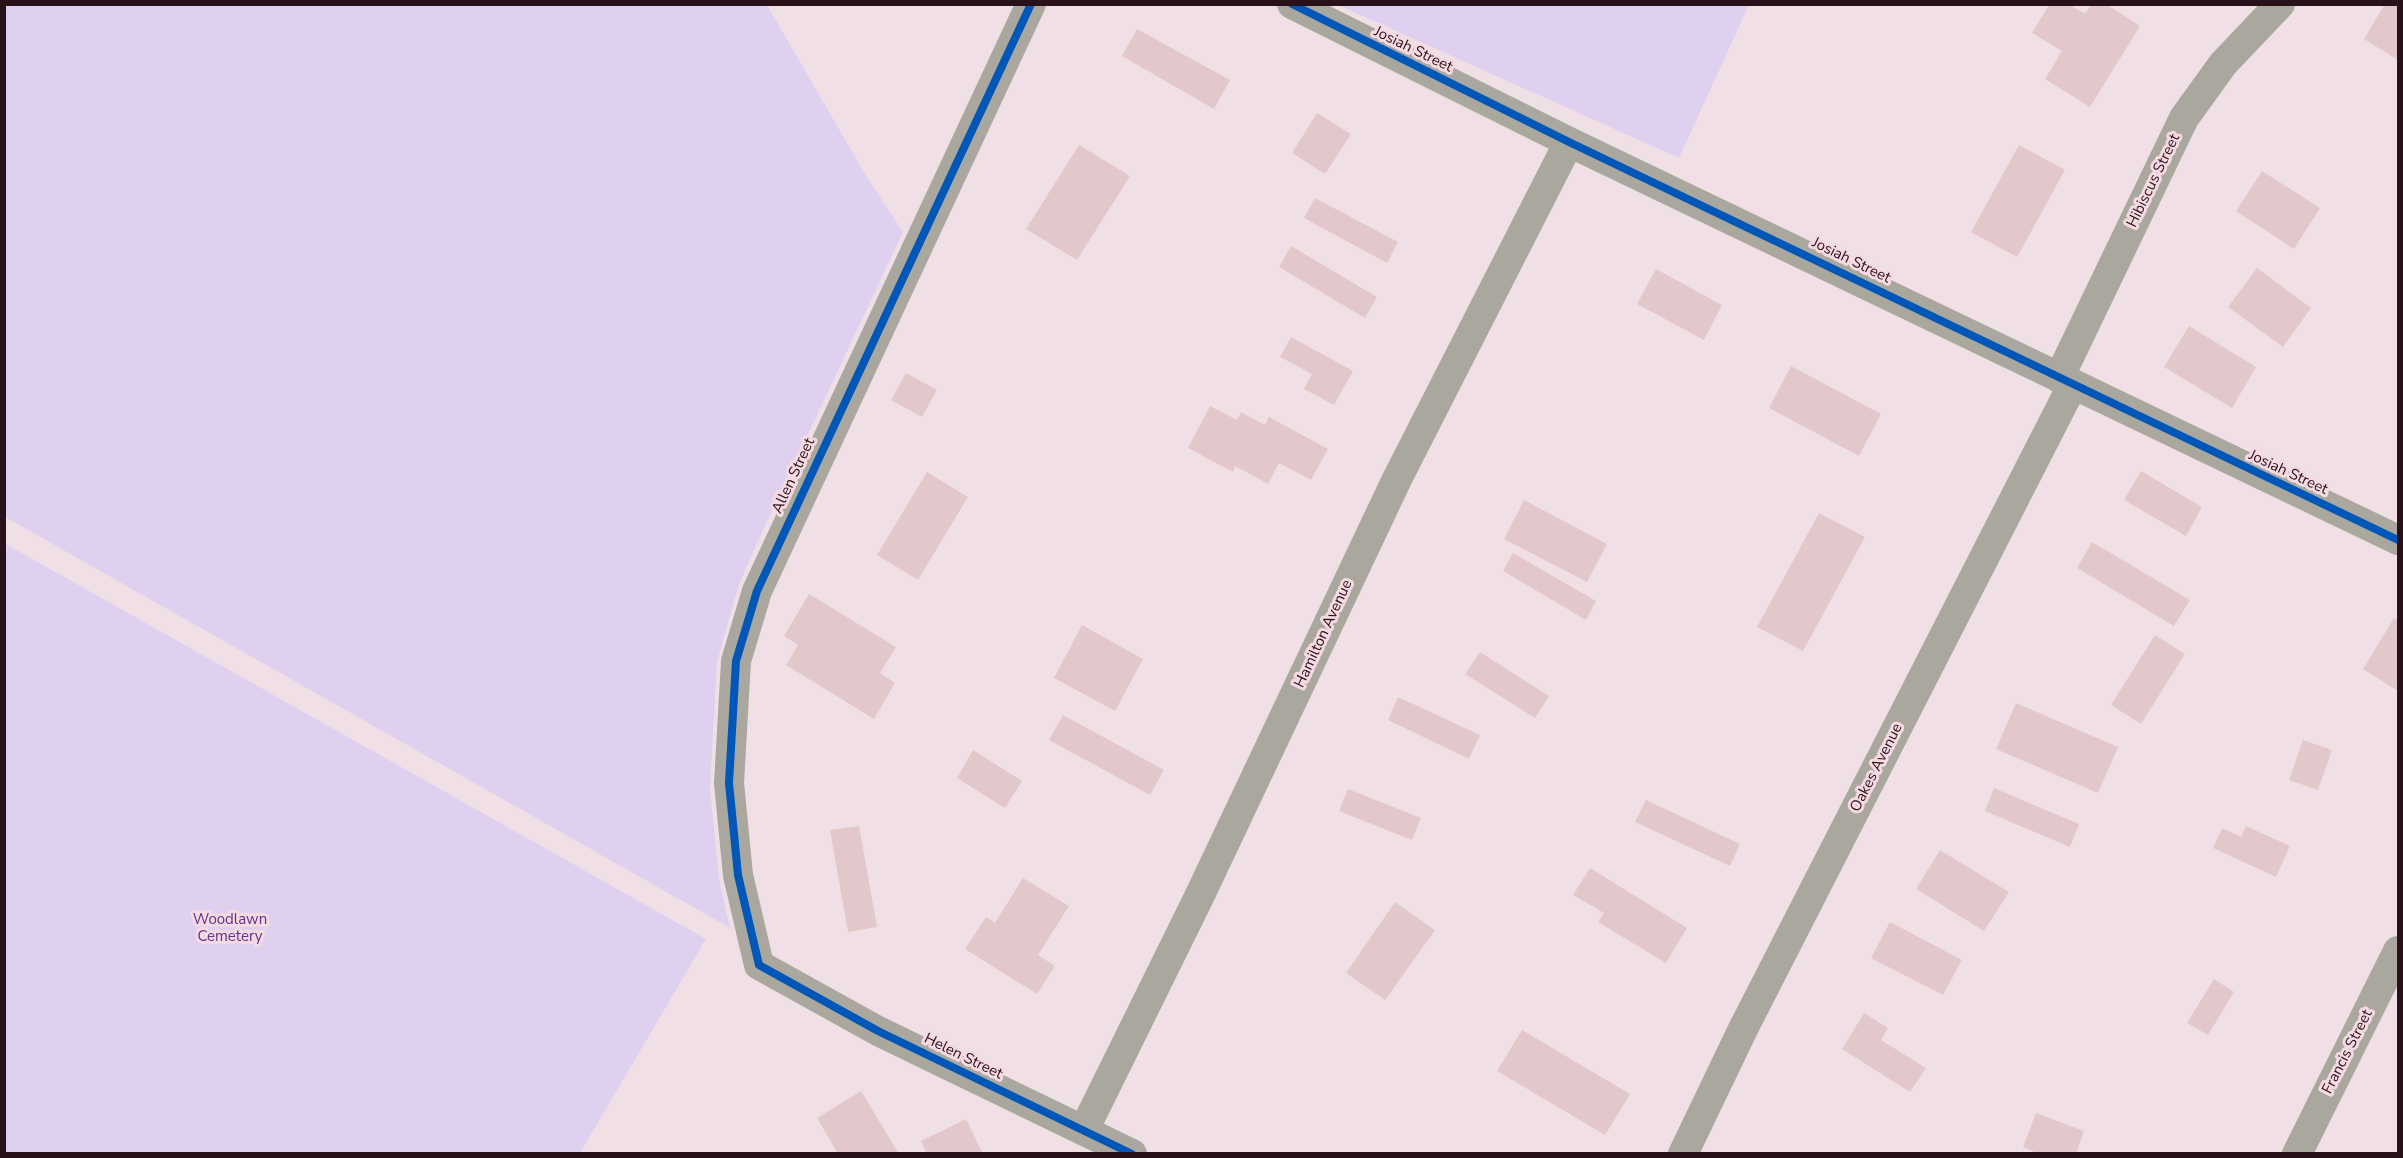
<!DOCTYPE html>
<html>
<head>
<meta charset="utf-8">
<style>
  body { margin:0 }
  #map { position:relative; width:2403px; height:1158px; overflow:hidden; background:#f0e0e5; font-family:"Nunito Sans",sans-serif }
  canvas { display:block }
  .frame { position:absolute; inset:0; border:6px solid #291119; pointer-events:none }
</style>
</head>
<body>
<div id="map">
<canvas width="2403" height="1158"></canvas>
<div class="frame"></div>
</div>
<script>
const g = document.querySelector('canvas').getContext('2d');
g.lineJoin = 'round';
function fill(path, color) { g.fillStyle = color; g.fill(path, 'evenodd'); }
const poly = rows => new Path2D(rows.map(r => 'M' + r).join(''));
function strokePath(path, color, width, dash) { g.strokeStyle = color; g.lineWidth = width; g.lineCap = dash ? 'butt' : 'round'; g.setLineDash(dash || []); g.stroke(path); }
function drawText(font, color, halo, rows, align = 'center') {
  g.font = font + ' "Nunito Sans",sans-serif'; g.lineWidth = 6; g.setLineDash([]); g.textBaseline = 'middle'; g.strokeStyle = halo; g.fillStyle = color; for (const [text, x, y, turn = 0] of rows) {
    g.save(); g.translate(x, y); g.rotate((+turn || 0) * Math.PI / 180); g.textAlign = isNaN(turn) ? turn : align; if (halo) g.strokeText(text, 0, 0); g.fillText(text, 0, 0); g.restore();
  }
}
const green = poly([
  [5,4,767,5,865,174,903,232,759,539,738,587,717,662,710,788,719,880,730,928,5,517],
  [1338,5,1749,4,1749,5,1679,158],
  [4,543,706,939,580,1153,5,1153]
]);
const building = poly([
  [2091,4,2106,4,2140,26,2090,107,2045,79,2062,51,2032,33,2049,5,2070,5,2085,14],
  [2385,4,2398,4,2398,60,2364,39],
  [1137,29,1230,80,1214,109,1122,56],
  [1317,113,1351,134,1325,174,1292,153],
  [1079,145,1130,176,1077,260,1026,229],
  [2019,145,2065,170,2017,257,1971,232],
  [2262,171,2320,208,2294,249,2236,211],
  [1315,198,1398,242,1387,263,1304,218],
  [1291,246,1377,297,1365,318,1279,267],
  [2257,268,2311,308,2283,347,2228,307],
  [1656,269,1722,305,1704,340,1637,304],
  [2189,326,2256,367,2232,408,2164,367],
  [1291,337,1353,371,1334,405,1304,389,1312,374,1280,357],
  [1791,366,1881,414,1859,456,1769,408],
  [906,373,937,390,922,417,891,400],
  [1210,406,1237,420,1241,412,1265,425,1269,417,1328,449,1311,480,1279,463,1268,484,1235,466,1233,472,1188,448],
  [2141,471,2202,507,2186,536,2124,500],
  [927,472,968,497,918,580,877,555],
  [1524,500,1607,544,1587,582,1504,539],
  [1819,513,1865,537,1803,651,1757,627],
  [2092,542,2190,600,2174,626,2077,568],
  [1513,553,1596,601,1586,620,1503,571],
  [809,594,896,647,880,673,895,683,874,719,786,665,798,645,784,636],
  [2394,618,2398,621,2398,691,2363,669],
  [1082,625,1143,659,1115,711,1054,678],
  [2155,635,2185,654,2141,724,2111,705],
  [1480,652,1549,696,1535,718,1465,674],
  [1398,697,1480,735,1469,759,1388,720],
  [2016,703,2118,747,2098,793,1996,749],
  [1063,715,1164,770,1150,795,1049,740],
  [2303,740,2332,750,2318,790,2289,780],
  [973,750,1022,781,1005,808,957,778],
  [1994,788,2079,824,2070,847,1985,811],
  [1348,789,1421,818,1412,840,1339,811],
  [1646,800,1740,844,1730,866,1635,822],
  [859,826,877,927,848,932,830,830],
  [2246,826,2290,846,2276,877,2213,848,2222,828,2241,837],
  [1940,850,2009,892,1984,931,1916,889],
  [1590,868,1687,928,1666,963,1598,922,1604,913,1573,895],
  [1023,878,1069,906,1038,955,1055,966,1037,994,965,949,986,917,995,923],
  [1395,902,1435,930,1385,1000,1346,973],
  [1890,922,1962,960,1943,995,1871,958],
  [2214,979,2234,992,2208,1035,2187,1023],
  [1864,1013,1888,1028,1881,1040,1926,1068,1910,1092,1842,1049],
  [1522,1030,1630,1094,1605,1135,1497,1071],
  [861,1091,899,1154,838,1154,817,1118],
  [2036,1113,2084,1131,2076,1154,2039,1154,2023,1147],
  [966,1119,983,1154,927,1154,921,1141]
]);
const minor = poly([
  [1031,4,757,591,736,661,729,783,738,875,759,965,878,1031,1132,1154],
  [1292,4,1569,142,2398,540],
  [2059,378,2184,118,2223,64,2280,4],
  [1084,1130,1199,897,1397,479,1569,142],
  [1683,1154,1743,1029,2073,384],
  [2297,1154,2398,951]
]);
const cycleway = poly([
  [1031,4,757,591,736,661,729,783,738,875,759,965,878,1031,1132,1154],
  [1292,4,1569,142,2398,540]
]);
const streetNames = [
  ["Josiah Street",1413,50,26],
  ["Hibiscus Street",2154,181,-64],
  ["Josiah Street",1851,261,26],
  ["Josiah Street",2288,473,25],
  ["Allen Street",794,476,-65],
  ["Hamilton Avenue",1324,634,-65],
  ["Oakes Avenue",1877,768,-63],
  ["Francis Street",2348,1052,-63],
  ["Helen Street",963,1057,26]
];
const parkNames = [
  ["Woodlawn",230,920],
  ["Cemetery",230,937]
];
fill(green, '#e0d0ef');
fill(building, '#e2c8ca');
strokePath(minor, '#aaa79e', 30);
strokePath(cycleway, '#0057b8', 8);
drawText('15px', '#291119', '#f6dae2', streetNames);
drawText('15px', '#5b3391', '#f6dae2', parkNames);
</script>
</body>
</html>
